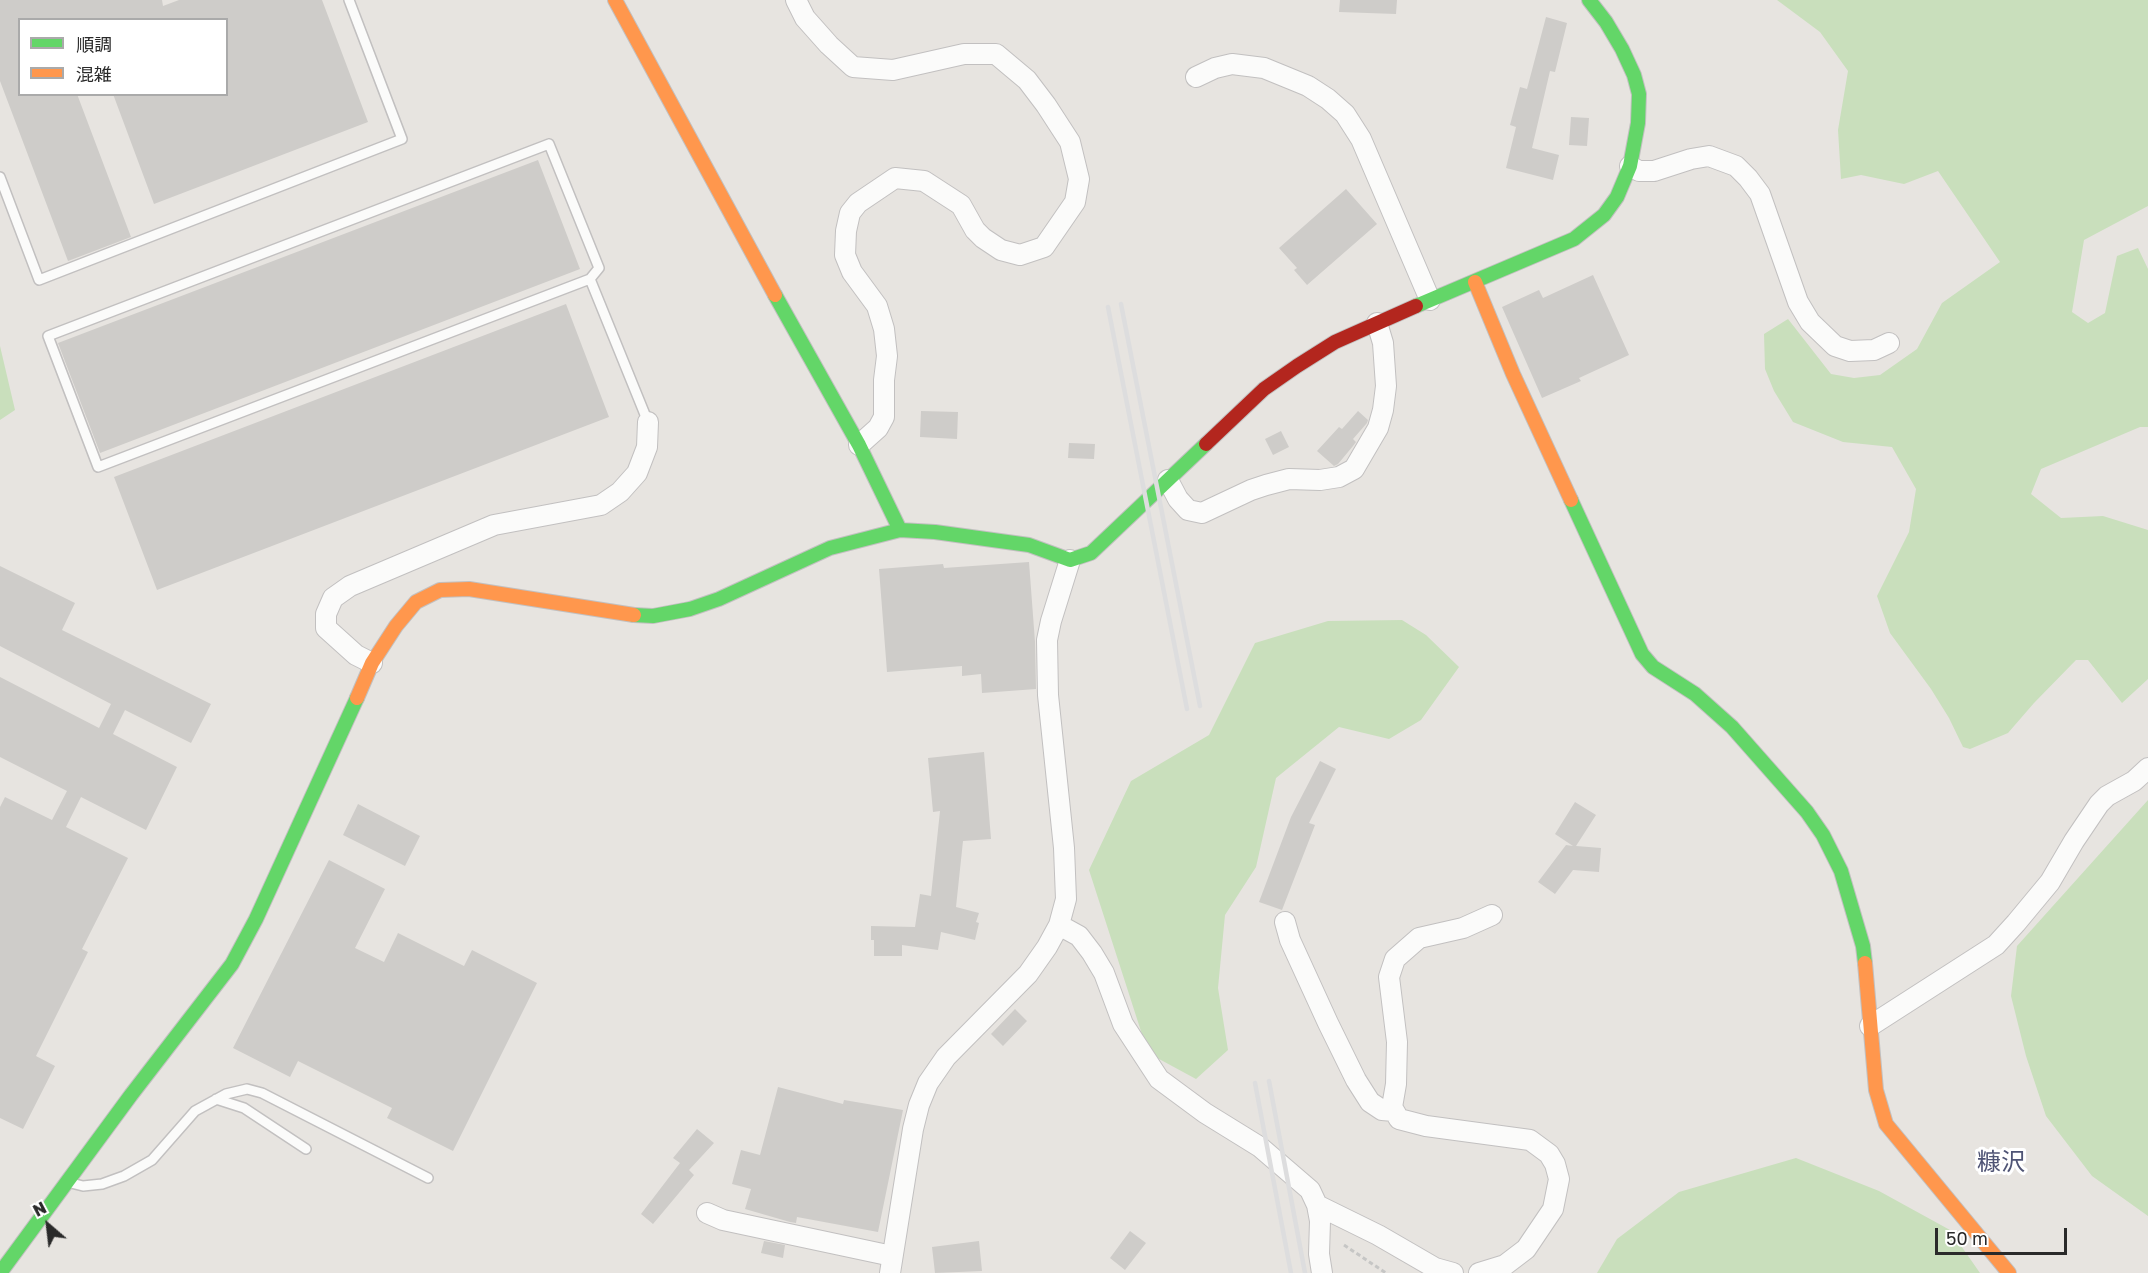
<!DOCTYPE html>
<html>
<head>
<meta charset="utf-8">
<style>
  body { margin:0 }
  #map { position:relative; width:2148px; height:1273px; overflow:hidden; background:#e7e4e0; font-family:"Golos Text","Noto Sans JP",sans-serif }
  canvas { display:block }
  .legend { position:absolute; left:18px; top:18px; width:210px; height:78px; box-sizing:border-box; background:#fff; border:2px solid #aaa; margin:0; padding:8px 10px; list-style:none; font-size:18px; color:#2a2a2a }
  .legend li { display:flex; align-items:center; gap:12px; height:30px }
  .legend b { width:30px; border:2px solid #aaa }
  .north { position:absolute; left:18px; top:1195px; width:60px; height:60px; -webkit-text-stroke:4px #fff; paint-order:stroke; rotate:332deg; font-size:16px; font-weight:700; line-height:24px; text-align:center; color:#2a2a2a }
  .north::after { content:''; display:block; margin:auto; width:21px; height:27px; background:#2a2a2a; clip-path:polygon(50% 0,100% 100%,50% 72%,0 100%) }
  .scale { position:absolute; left:1935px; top:1228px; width:132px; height:27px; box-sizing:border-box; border:3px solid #2a2a2a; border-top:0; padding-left:8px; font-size:18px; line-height:21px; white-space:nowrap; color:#2a2a2a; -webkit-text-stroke:4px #fff; paint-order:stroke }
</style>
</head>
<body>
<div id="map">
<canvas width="2148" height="1273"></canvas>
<ul class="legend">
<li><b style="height:8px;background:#63d668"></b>順調</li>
<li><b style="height:8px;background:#ff974d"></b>混雑</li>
</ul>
<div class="north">N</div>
<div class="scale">50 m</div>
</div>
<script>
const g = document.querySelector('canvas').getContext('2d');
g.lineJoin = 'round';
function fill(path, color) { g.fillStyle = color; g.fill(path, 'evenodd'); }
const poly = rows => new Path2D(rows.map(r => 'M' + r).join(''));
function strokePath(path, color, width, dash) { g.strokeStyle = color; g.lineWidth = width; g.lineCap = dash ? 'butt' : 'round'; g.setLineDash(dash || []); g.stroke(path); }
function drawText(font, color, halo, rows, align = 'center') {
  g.font = font + ' "Golos Text","Noto Sans JP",sans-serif'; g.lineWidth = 6; g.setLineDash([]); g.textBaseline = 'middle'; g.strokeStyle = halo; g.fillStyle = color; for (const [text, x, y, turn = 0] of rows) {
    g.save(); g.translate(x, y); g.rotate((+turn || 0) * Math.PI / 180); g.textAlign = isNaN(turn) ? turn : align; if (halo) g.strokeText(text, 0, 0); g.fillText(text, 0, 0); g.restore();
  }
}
const green = poly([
  [1777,0,2148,0,2148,206,2084,240,2072,312,2088,323,2105,313,2117,256,2138,248,2148,269,2148,427,2140,427,2041,469,2031,494,2061,518,2103,516,2148,530,2148,679,2122,703,2088,660,2076,660,2034,703,2008,733,1970,749,1963,747,1949,718,1931,689,1890,633,1877,596,1909,532,1916,489,1892,447,1843,442,1793,422,1774,391,1765,369,1764,334,1788,319,1831,374,1854,378,1880,375,1917,349,1942,303,2000,262,1938,171,1904,184,1861,175,1841,179,1838,130,1848,71,1820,32],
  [0,346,15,410,0,420],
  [1402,620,1426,635,1459,667,1421,720,1389,739,1339,727,1276,778,1256,867,1225,915,1218,988,1228,1050,1196,1079,1148,1053,1089,870,1131,781,1209,735,1255,643,1328,621],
  [2148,800,2148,1216,2092,1176,2046,1116,2026,1056,2011,996,2017,946],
  [1796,1158,1879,1191,1950,1230,1980,1273,1597,1273,1617,1239,1679,1192]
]);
const building = poly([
  [0,0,162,0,163,6,179,0,322,0,368,122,154,204,113,94,226,94,226,20,20,20,20,94,77,94,131,237,68,261,0,81],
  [1340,0,1397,0,1396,14,1339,12],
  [1546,17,1567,23,1555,72,1550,71,1532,148,1559,155,1553,180,1506,168,1516,127,1510,125,1520,87,1527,89],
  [1571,117,1589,118,1587,146,1569,145],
  [538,160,580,269,100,453,58,343],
  [1346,189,1377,224,1307,285,1294,270,1297,268,1279,248],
  [1593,275,1629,355,1579,378,1581,381,1542,398,1502,307,1539,290,1543,298],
  [566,304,609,417,157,590,114,477],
  [921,411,958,412,957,439,920,437],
  [1358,411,1368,420,1367,423,1353,439,1356,442,1353,446,1338,464,1334,466,1317,451,1339,427,1342,429],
  [1281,431,1289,447,1273,455,1265,439],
  [1069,443,1095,444,1094,459,1068,458],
  [1029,562,1035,642,1036,689,982,693,981,674,962,676,962,666,887,672,879,569,943,564,944,568],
  [0,566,75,603,62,630,211,704,191,743,125,710,113,734,177,767,146,830,81,797,66,827,128,858,82,949,88,952,36,1056,55,1066,23,1129,0,1118,0,807,5,797,52,820,67,791,0,757,0,677,99,728,111,704,0,646],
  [984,752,991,839,963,841,956,907,979,913,976,922,979,923,975,940,941,932,938,950,902,945,902,956,874,956,874,940,871,940,871,926,915,927,920,894,931,896,940,811,933,812,928,758],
  [1320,761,1336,769,1309,823,1315,825,1282,910,1259,902,1291,817],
  [1575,802,1596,815,1576,846,1601,848,1599,872,1573,870,1555,894,1538,882,1566,845,1573,846,1555,834],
  [358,804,420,836,405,866,343,835],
  [329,860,385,889,355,948,384,962,398,933,464,966,472,950,537,983,453,1151,387,1118,392,1108,298,1061,290,1077,233,1048],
  [1015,1009,1027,1021,1003,1046,991,1034],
  [778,1087,843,1104,844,1100,903,1110,878,1232,797,1217,796,1223,790,1222,745,1209,751,1189,732,1184,741,1150,760,1155],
  [697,1129,714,1143,689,1170,694,1175,653,1224,641,1214,680,1163,673,1158],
  [1130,1231,1146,1243,1125,1270,1110,1258],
  [764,1241,785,1245,783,1258,761,1253],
  [979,1241,982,1271,935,1273,932,1247]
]);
const path = poly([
  [1344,1245,1386,1273]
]);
const lane = poly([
  [549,144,599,268,590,279,98,467,48,336,549,144],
  [0,177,39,280,402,139,349,0],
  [590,279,648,422],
  [216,1099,244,1108,306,1149],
  [71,1183,83,1186,102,1184,124,1176,152,1160,195,1111,226,1094,247,1089,262,1093,428,1178]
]);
const street = poly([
  [796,0,805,18,829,45,853,67,893,70,964,54,996,54,1027,80,1046,105,1070,142,1079,179,1075,202,1044,247,1020,255,1001,250,983,238,975,230,961,205,924,181,895,178,858,203,850,213,846,231,845,255,852,272,877,306,884,329,887,356,884,380,884,417,878,428,859,445],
  [1196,77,1215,68,1232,64,1264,68,1308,86,1328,99,1345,114,1361,139,1430,300],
  [1630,166,1639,171,1654,171,1691,159,1709,156,1736,166,1748,178,1760,194,1798,302,1810,322,1835,346,1850,351,1874,350,1889,343],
  [1168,480,1178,499,1188,510,1202,513,1251,490,1266,485,1289,479,1320,480,1339,477,1354,469,1378,428,1383,410,1386,386,1383,343,1377,323],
  [372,663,356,655,326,628,326,614,333,598,350,586,494,525,601,505,620,492,637,473,647,447,648,422],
  [1285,922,1290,940,1328,1023,1356,1080,1370,1102,1382,1110,1394,1111],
  [1059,925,1079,936,1092,953,1104,973,1123,1024,1159,1079,1205,1113,1260,1147,1310,1190,1317,1205,1320,1221,1319,1254,1322,1273],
  [1870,1026,1996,945,2016,923,2050,882,2074,841,2099,804,2107,796,2134,781,2148,768],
  [1317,1205,1378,1235,1435,1268,1453,1273],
  [707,1213,723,1220,892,1256],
  [890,1273,913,1129,919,1105,928,1083,946,1057,1028,974,1047,947,1059,925,1066,899,1064,848,1048,695,1047,640,1051,621,1070,560],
  [1479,1273,1505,1265,1526,1249,1553,1209,1559,1179,1555,1164,1549,1154,1530,1140,1426,1126,1399,1119,1392,1107,1396,1084,1397,1042,1389,977,1395,959,1419,938,1463,928,1492,915]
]);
const fast = poly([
  [775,295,859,445,900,530],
  [1416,306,1574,239,1604,215,1617,197,1630,166,1638,123,1639,94,1634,75,1622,49,1606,22,1589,0],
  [1571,500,1642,654,1653,667,1695,694,1732,727,1807,812,1823,835,1841,871,1863,946,1865,963],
  [634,615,653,616,690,609,719,599,830,548,900,530,935,532,1029,545,1070,560,1091,553,1206,444],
  [0,1273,131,1095,232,964,256,919,357,698]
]);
const slow = poly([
  [615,0,775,295],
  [1475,282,1513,374,1571,500],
  [357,698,372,663,396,626,416,602,440,590,469,589,634,615],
  [1865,963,1876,1090,1886,1124,2009,1273]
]);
const jam = poly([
  [1206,444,1264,389,1297,366,1335,342,1416,306]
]);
const rail = poly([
  [1121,304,1200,706],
  [1108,307,1187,709],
  [1269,1081,1305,1273],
  [1255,1083,1291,1273]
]);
const quarterNames = [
  ["糠沢",2001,1162]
];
fill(green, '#c9dfbc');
fill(building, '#ceccc9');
strokePath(lane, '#c2c0c0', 12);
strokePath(street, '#c2c0c0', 22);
strokePath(fast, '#c2c0c0', 16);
strokePath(slow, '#c2c0c0', 16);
strokePath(jam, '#c2c0c0', 16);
strokePath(path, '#c6c6c5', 3, [4.5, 3]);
strokePath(lane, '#fbfbfa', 9);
strokePath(street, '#fbfbfa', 20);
strokePath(fast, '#63d668', 14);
strokePath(slow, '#ff974d', 14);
strokePath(jam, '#b3261e', 14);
strokePath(rail, '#ddddde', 4.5);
drawText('24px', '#4f5475', '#fff', quarterNames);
</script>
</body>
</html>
